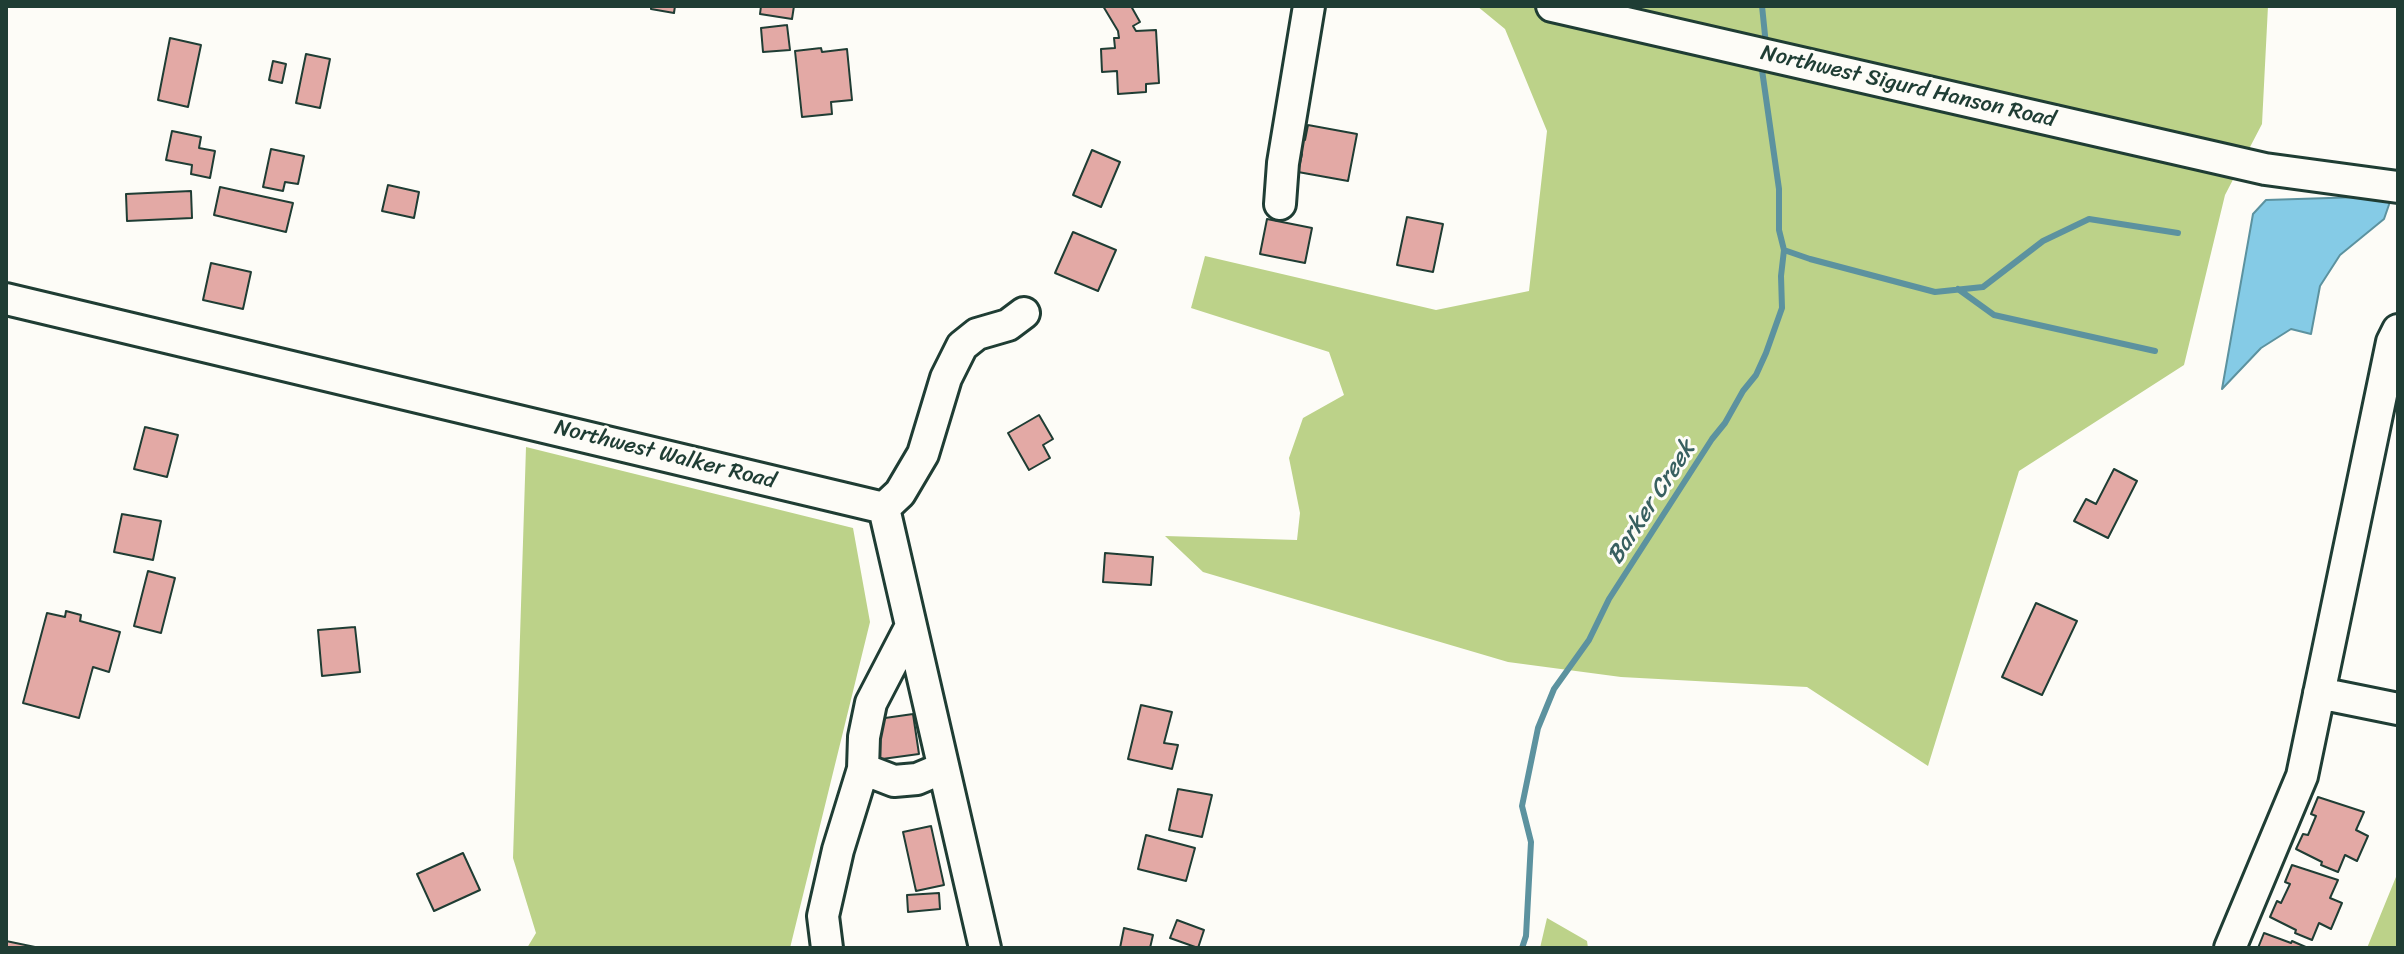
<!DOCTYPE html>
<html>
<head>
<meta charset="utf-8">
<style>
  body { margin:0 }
  #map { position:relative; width:2404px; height:954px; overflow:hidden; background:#fdfcf7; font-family:Sriracha,sans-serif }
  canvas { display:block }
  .frame { position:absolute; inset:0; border:8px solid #1f3d34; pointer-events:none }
</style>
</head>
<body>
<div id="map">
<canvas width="2404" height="954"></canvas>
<div class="frame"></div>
</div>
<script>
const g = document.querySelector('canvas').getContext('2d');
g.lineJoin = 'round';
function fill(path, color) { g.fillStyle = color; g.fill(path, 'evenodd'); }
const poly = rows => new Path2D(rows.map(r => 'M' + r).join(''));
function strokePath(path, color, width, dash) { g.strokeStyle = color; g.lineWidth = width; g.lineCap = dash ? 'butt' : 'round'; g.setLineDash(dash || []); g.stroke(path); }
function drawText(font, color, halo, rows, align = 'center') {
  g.font = font + ' Sriracha,sans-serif'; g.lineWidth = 6; g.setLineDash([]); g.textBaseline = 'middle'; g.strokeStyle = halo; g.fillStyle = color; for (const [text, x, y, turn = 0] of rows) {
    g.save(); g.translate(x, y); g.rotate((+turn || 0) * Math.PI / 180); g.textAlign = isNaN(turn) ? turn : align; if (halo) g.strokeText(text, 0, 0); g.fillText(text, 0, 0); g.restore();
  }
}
const green = poly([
  [1477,6,2268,6,2262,124,2225,195,2184,365,2019,471,1928,766,1807,687,1621,677,1508,662,1203,572,1165,536,1297,540,1300,513,1289,458,1303,418,1344,395,1329,352,1191,308,1205,256,1436,310,1529,291,1547,131,1505,29],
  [526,447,853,528,870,622,790,948,527,948,536,933,513,858],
  [2398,872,2398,948,2367,948],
  [1547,918,1587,941,1588,948,1540,948]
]);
const water = poly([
  [2392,196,2384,219,2340,255,2320,286,2311,334,2291,329,2261,348,2222,389,2253,214,2266,200,2392,196]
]);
const stream = poly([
  [1762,6,1766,45],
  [1784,250,1810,259,1935,292,1983,287,2043,241,2089,219,2178,233],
  [1958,289,1994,315,2155,351],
  [1522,948,1526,936,1531,842,1522,806,1538,728,1554,689,1589,640,1609,599,1712,439,1725,423,1743,391,1756,375,1766,353,1782,308,1781,276,1784,250,1779,230,1779,189,1762,70]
]);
const building = poly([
  [651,6,675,6,674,13,651,9,651,6],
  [761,6,794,6,792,19,760,14,761,6],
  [1103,6,1131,6,1140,22,1133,26,1136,31,1156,30,1159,83,1146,84,1146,92,1118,94,1117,71,1102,72,1101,49,1115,48,1114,38,1119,38,1118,31,1103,6],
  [787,25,790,50,763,52,761,28,787,25],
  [170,38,201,45,188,107,158,100,170,38],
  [821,48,822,52,847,49,852,100,831,102,832,114,802,117,795,51,821,48],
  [306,54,330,59,320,108,296,103,306,54],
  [273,61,286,64,282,83,269,80,273,61],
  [1308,125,1357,134,1348,181,1298,172,1302,154,1298,154,1301,139,1305,140,1308,125],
  [172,131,201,137,199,148,215,151,210,178,191,174,192,165,166,160,172,131],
  [271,149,304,156,298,184,285,182,283,191,263,187,271,149],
  [1092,150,1120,162,1101,207,1073,195,1092,150],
  [388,185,419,192,414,218,382,211,388,185],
  [220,187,293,203,286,232,214,215,220,187],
  [191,191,192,218,127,221,126,194,191,191],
  [1407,217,1443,224,1433,272,1397,265,1407,217],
  [1267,219,1312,228,1305,263,1260,254,1267,219],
  [1073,232,1116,250,1098,291,1055,273,1073,232],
  [211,263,251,272,243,309,203,300,211,263],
  [1039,415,1053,439,1043,445,1050,458,1029,470,1008,433,1039,415],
  [145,427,178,435,167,477,134,469,145,427],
  [2114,469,2137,481,2108,538,2074,521,2086,499,2096,504,2114,469],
  [122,514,161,521,153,560,114,552,122,514],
  [1105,553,1153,557,1151,585,1103,582,1105,553],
  [148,571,175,578,161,633,134,626,148,571],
  [2036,603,2077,621,2042,695,2002,677,2036,603],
  [66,611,81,615,80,621,120,632,109,672,93,667,79,718,23,703,47,613,65,617,66,611],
  [355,627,360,672,322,676,318,630,355,627],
  [1141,705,1172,712,1164,743,1178,745,1172,769,1128,759,1141,705],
  [913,714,919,754,875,760,878,719,913,714],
  [1178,789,1212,795,1202,837,1169,830,1178,789],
  [2318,797,2364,812,2356,830,2368,836,2357,861,2345,855,2338,872,2321,865,2322,862,2296,849,2303,834,2308,835,2316,816,2311,814,2318,797],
  [931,826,944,885,916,891,903,832,931,826],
  [1146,835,1195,848,1186,881,1138,869,1146,835],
  [463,853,480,890,434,911,417,874,463,853],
  [2292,865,2338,880,2330,898,2342,903,2331,929,2319,923,2312,940,2295,933,2296,930,2270,917,2277,901,2281,903,2290,884,2285,882,2292,865],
  [939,893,940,909,908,912,907,895,939,893],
  [1177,920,1204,930,1198,948,1170,938,1177,920],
  [1124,928,1153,935,1150,948,1120,948,1124,928],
  [2264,933,2291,943,2292,941,2308,948,2258,948,2264,933],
  [6,941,35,947,35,948,6,948,6,941]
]);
const minor = poly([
  [1552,6,2265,169,2398,187],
  [1280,204,1283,163,1309,6],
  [6,299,884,508,985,948],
  [884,508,900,493,923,454,946,378,962,346,977,334,1008,325,1024,313],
  [2319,693,2398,709],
  [863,769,894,781,917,779,943,768],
  [827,948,823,916,838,850,863,769,864,737,871,703,911,626],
  [2230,948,2302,776,2392,342,2398,330]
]);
const streetNames = [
  ["Northwest Sigurd Hanson Road",1908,87,13],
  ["Northwest Walker Road",665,455,14]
];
const waterNames = [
  ["Barker Creek",1652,503,-57]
];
fill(green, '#bcd289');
fill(water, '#85cbe6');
strokePath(water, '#5c929f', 2);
strokePath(stream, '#5c929f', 6);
fill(building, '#e3a9a5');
strokePath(building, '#1f3d34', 2);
strokePath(minor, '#1f3d34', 36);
strokePath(minor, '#fdfcf7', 30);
drawText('22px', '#1f3d34', '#fdfcf7', streetNames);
drawText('italic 24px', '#386060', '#fdfcf7', waterNames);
</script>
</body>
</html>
